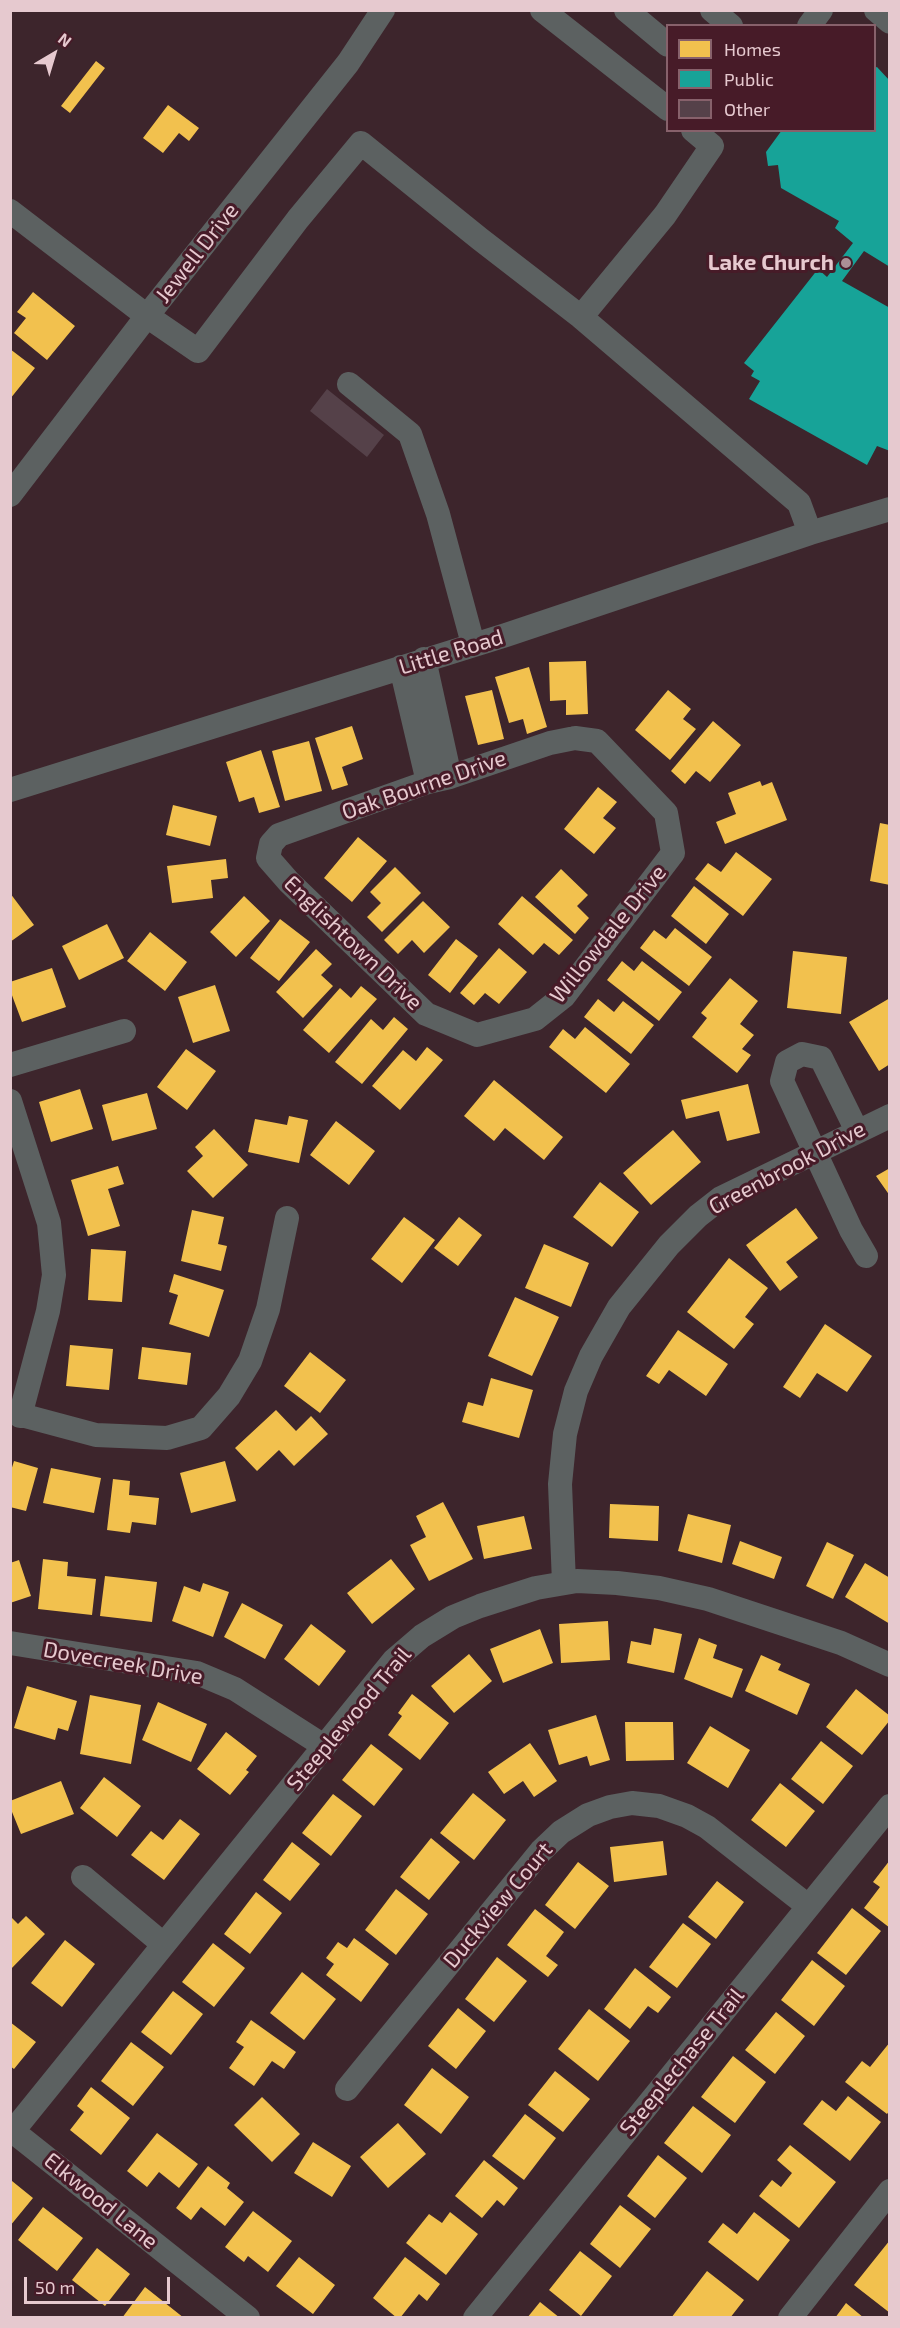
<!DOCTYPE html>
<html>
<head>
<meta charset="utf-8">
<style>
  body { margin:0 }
  #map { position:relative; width:900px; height:2328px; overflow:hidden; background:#3d252c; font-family:"Exo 2",sans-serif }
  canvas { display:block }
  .frame { position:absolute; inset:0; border:12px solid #e6c9cf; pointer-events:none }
  .legend { position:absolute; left:666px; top:24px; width:210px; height:108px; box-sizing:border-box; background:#471b28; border:2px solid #87616b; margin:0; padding:8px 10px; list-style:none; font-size:18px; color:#e6c9cf }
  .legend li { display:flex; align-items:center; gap:12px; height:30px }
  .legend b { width:30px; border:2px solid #87616b }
  .north { position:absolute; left:24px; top:24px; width:60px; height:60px; -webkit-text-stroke:4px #471b28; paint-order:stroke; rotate:38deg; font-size:16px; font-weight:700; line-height:24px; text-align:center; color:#e6c9cf }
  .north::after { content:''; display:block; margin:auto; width:21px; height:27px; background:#e6c9cf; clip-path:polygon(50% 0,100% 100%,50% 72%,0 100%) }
  .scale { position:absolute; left:24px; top:2277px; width:146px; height:27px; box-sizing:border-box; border:3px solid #e6c9cf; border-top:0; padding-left:8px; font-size:18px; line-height:21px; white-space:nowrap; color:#e6c9cf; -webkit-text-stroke:4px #471b28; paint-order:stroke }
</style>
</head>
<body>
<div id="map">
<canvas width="900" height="2328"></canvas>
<div class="frame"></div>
<ul class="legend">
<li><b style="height:16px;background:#f2c14e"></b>Homes</li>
<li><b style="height:16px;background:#17a398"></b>Public</li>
<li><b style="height:16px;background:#554149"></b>Other</li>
</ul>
<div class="north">N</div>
<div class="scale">50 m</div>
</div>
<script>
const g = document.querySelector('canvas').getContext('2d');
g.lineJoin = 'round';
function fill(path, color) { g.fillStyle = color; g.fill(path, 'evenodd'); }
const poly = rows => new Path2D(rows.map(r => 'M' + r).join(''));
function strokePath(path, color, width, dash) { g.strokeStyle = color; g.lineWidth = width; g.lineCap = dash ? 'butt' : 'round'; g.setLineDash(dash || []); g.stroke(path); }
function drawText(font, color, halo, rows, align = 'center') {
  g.font = font + ' "Exo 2",sans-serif'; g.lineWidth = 6; g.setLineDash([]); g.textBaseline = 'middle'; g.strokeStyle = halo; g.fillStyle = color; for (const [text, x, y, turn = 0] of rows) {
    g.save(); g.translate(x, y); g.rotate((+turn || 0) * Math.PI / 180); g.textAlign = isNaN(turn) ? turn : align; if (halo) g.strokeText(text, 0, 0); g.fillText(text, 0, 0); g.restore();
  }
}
const homes = poly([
  [96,61,105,68,70,113,61,106],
  [168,105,199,128,189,141,179,133,163,153,143,138],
  [33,292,75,326,47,360,14,333,26,318,17,312],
  [10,349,35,368,10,399],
  [586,661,588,714,566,715,566,700,550,701,549,662],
  [529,667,547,727,527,734,523,719,509,723,495,677],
  [492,690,504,739,478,745,465,696],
  [668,690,691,709,683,719,696,729,670,760,635,730],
  [713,721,741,745,710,782,696,771,685,784,671,771],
  [352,726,363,759,342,767,348,785,332,790,315,738],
  [309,741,322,791,285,801,272,751],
  [261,750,280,807,259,813,254,797,239,802,226,762],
  [760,781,762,786,772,782,787,820,725,844,716,822,736,814,728,793],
  [598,787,617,802,603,818,616,828,594,854,564,829],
  [173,805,217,816,210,846,166,835],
  [880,823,890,825,890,885,870,881],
  [358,837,387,861,352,902,324,878],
  [736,852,772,879,743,916,695,879,708,863,721,872],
  [226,859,228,878,211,880,213,898,172,903,167,866],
  [395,867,421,893,382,932,367,917,381,903,370,892],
  [561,869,588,895,577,906,589,918,575,934,535,897],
  [694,886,729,914,706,944,671,916],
  [10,893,34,925,10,942],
  [244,896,270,921,236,957,210,932],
  [522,896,573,940,559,955,544,943,533,955,498,924],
  [423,901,450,927,424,953,412,940,398,954,384,940],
  [280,919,310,942,279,981,250,958],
  [107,924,124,958,79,980,62,946],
  [675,928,712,957,689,986,640,948,654,930,666,939],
  [150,932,187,962,165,991,127,961],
  [456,939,478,956,450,993,428,975],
  [499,948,527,972,499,1004,485,993,474,1005,460,993],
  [316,949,332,964,321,975,333,986,303,1018,276,992],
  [793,951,847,957,841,1014,787,1008],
  [622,961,634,971,642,961,682,992,659,1021,607,980],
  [52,968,66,1007,22,1022,10,990,10,982],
  [730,978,758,1001,740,1024,754,1035,742,1049,751,1055,737,1073,692,1037,707,1018,701,1013],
  [215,985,230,1031,193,1043,178,997],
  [361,986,377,999,329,1053,303,1030,340,988,351,998],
  [890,998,890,1064,879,1071,849,1022],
  [598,999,614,1012,623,1001,654,1025,631,1054,584,1017],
  [394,1017,408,1029,362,1084,335,1062,371,1019,383,1030],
  [585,1027,630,1064,606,1093,549,1047,563,1029,575,1039],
  [427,1047,443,1060,400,1110,372,1086,403,1050,416,1061],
  [186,1049,216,1071,187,1110,157,1087],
  [494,1080,563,1137,544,1160,505,1128,494,1141,464,1116],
  [748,1084,760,1133,727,1141,719,1111,686,1119,681,1100],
  [80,1089,93,1129,51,1142,39,1102],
  [147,1093,157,1129,112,1141,102,1105],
  [289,1116,308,1120,299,1163,248,1152,255,1119,287,1125],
  [336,1121,375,1151,349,1185,310,1155],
  [214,1129,248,1165,213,1198,187,1171,203,1156,195,1147],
  [673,1130,701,1162,651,1205,623,1173],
  [118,1166,124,1184,108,1189,120,1226,88,1236,71,1180],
  [890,1168,890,1196,876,1176],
  [600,1182,639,1212,612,1247,573,1217],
  [796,1208,818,1238,786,1262,798,1277,780,1291,746,1245],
  [192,1210,224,1217,218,1244,227,1246,221,1271,181,1261],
  [404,1217,435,1240,402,1283,371,1259],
  [459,1217,482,1235,458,1266,434,1248],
  [544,1244,589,1263,571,1307,525,1288],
  [91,1249,126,1251,122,1302,88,1300],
  [729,1258,768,1288,745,1317,754,1324,734,1349,687,1312],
  [174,1274,224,1290,209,1337,169,1324,178,1295,169,1292],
  [515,1297,559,1317,532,1376,488,1356],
  [825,1324,872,1356,847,1392,817,1373,800,1398,783,1387],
  [678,1330,728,1364,706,1396,669,1370,659,1384,646,1376],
  [70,1345,113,1349,109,1390,66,1386],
  [142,1347,191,1353,187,1385,138,1379],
  [310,1352,346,1380,320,1413,284,1386],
  [491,1378,533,1390,519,1438,462,1422,468,1402,483,1406],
  [276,1410,296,1431,311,1416,328,1434,294,1466,279,1450,257,1471,235,1448],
  [14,1461,38,1468,26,1511,10,1507,10,1474],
  [225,1461,236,1501,191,1513,180,1473],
  [51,1468,101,1478,94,1513,43,1503],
  [113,1479,130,1481,129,1495,159,1498,156,1525,132,1522,130,1533,107,1530],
  [443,1502,473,1559,429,1581,410,1545,426,1537,416,1516],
  [610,1504,659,1506,658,1541,609,1538],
  [688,1514,731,1525,722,1563,678,1551],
  [524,1516,532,1549,484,1559,477,1526],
  [740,1541,782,1557,774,1579,732,1564],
  [827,1542,854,1555,833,1599,806,1586],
  [43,1559,68,1562,67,1576,96,1579,92,1615,38,1609],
  [391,1559,415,1589,372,1624,347,1593],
  [19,1560,31,1596,10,1603,10,1563],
  [865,1563,890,1578,890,1624,845,1597],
  [105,1576,157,1582,152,1622,100,1616],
  [203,1583,229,1592,213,1637,172,1621,184,1586,200,1592],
  [242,1603,283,1625,265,1659,224,1637],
  [608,1621,610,1660,561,1663,559,1624],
  [311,1624,346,1651,319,1686,284,1659],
  [654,1628,682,1634,674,1673,627,1663,631,1641,651,1645],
  [540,1629,553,1663,503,1683,490,1649],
  [699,1638,717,1645,713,1658,743,1669,732,1698,684,1679],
  [469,1654,492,1681,454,1713,431,1686],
  [761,1655,781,1664,778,1670,810,1684,797,1715,745,1691],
  [27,1686,77,1701,68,1731,58,1728,55,1740,14,1728],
  [856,1689,890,1716,890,1720,862,1755,826,1727],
  [412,1694,449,1723,420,1760,388,1735,402,1716,398,1713],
  [90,1695,141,1705,131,1764,80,1754],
  [158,1702,207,1724,191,1762,142,1740],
  [596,1715,610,1760,590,1766,587,1756,559,1765,548,1730],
  [625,1722,673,1722,674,1760,626,1761],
  [710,1726,750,1750,728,1788,687,1763],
  [226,1732,257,1756,246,1770,249,1772,230,1795,197,1769],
  [821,1741,853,1766,823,1804,791,1779],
  [530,1743,557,1781,534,1797,523,1781,504,1794,488,1772],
  [371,1744,403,1769,374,1806,342,1780],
  [104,1777,141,1806,117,1837,80,1808],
  [61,1781,74,1814,21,1834,10,1807,10,1801],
  [780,1783,815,1811,786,1847,751,1820],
  [473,1793,506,1820,474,1860,440,1833],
  [333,1794,362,1816,331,1856,302,1833],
  [180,1819,200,1834,164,1880,131,1855,151,1831,163,1840],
  [431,1838,460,1862,429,1900,400,1877],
  [663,1841,667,1875,614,1882,610,1847],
  [292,1842,320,1864,290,1901,263,1880],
  [890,1860,890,1928,864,1908,880,1887,873,1882],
  [578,1862,609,1886,575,1929,545,1905],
  [717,1881,744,1902,716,1939,688,1917],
  [396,1889,428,1914,396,1955,365,1930],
  [256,1892,282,1913,250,1954,224,1934],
  [852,1908,881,1931,846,1975,817,1953],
  [535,1909,564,1932,546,1956,558,1965,548,1977,507,1945],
  [10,1916,18,1924,26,1916,45,1934,10,1970],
  [683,1923,711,1944,677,1988,649,1967],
  [354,1938,389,1964,361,2002,326,1975,334,1964,326,1958,338,1942,347,1948],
  [65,1940,95,1964,62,2007,31,1983],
  [213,1943,245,1968,214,2007,182,1982],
  [497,1957,527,1981,494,2022,465,1999],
  [812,1960,845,1986,814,2026,781,2000],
  [635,1968,671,1997,658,2013,648,2006,630,2029,604,2009],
  [302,1972,336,1999,304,2040,270,2013],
  [173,1991,203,2014,171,2055,141,2032],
  [458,2008,486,2031,456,2069,428,2046],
  [589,2009,630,2041,598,2081,558,2049],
  [776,2012,805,2036,775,2074,745,2050],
  [251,2020,296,2052,284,2069,272,2061,254,2086,229,2068,244,2047,236,2042],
  [10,2022,36,2042,14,2069,10,2066],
  [131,2042,164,2067,133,2106,101,2081],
  [890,2042,890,2110,887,2114,845,2082,862,2061,870,2067],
  [733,2056,766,2082,735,2123,701,2097],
  [432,2068,469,2097,441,2134,404,2105],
  [555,2071,590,2099,563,2132,528,2105],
  [91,2087,130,2118,101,2155,70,2130,84,2112,77,2106],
  [848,2096,881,2122,850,2161,803,2124,822,2100,836,2111],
  [262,2097,300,2134,272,2162,234,2125],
  [693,2106,731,2135,702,2173,664,2143],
  [525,2114,556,2138,524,2180,492,2156],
  [398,2123,426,2154,388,2188,360,2157],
  [157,2133,198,2164,179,2188,159,2172,147,2187,127,2171],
  [313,2142,351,2166,332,2197,294,2173],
  [790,2145,836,2182,799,2228,759,2196,772,2180,781,2187,792,2173,777,2160],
  [658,2155,687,2178,655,2218,627,2196],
  [484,2160,518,2188,504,2206,497,2200,482,2218,455,2196],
  [208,2166,230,2183,227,2188,244,2202,225,2226,201,2207,191,2220,176,2208],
  [12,2181,33,2198,10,2226,10,2182],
  [620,2205,651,2229,620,2268,590,2244],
  [43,2207,83,2238,57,2271,18,2240],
  [253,2211,292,2241,268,2272,248,2256,244,2262,225,2247],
  [450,2212,478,2234,446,2275,406,2243,429,2214,442,2223],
  [754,2212,790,2240,758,2281,708,2242,723,2223,737,2234],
  [890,2240,890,2313,854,2285],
  [97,2248,130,2274,105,2306,72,2280],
  [580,2251,612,2276,581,2316,549,2290],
  [299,2257,335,2285,313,2314,276,2286],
  [405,2257,440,2284,427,2301,419,2294,400,2318,397,2318,373,2298],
  [707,2271,744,2300,730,2318,671,2318],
  [145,2287,184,2318,122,2318],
  [540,2302,560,2318,527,2318],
  [846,2303,864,2318,835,2318]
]);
const public = poly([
  [877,67,890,81,890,267,864,251,842,281,890,308,890,451,877,446,867,465,749,399,760,381,751,376,754,371,744,363,818,269,827,277,853,243,835,228,839,221,781,188,778,165,768,166,766,152,782,130,874,130,874,68]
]);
const building = poly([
  [327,389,384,435,367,457,310,411]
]);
const minor = poly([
  [542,10,668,109],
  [626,10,668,45],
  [712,10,731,26],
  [876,10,890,22],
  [809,26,821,10],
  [693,130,712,146,665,215,581,317,799,503,810,533],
  [10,211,147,316,198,351,298,219,361,143,480,239,581,317],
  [349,384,410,434,438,514,473,644],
  [10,495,147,316,348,63,383,10],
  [424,659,450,777],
  [401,667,428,782],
  [575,738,597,741,666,813,673,853,564,996,535,1019,477,1035,426,1014,289,882,268,858,271,844,279,835,428,782,450,777,550,743,575,738],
  [10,790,506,635,810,533,890,509],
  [10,1065,124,1031],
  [10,1101,49,1223,54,1275,48,1311,20,1416],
  [857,1131,821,1058,802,1054,787,1062,782,1081,851,1230,866,1256],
  [10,1412,96,1435,167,1438,201,1428,229,1396,250,1361,268,1309,287,1218],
  [564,1583,560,1484,565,1434,576,1391,591,1356,619,1307,669,1245,698,1216,721,1198,890,1116],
  [10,1643,197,1673,235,1689,324,1746],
  [83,1877,163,1944],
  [347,2089,541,1851,561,1832,588,1815,610,1807,632,1803,659,1806,687,1816,707,1827,808,1906],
  [10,2129,248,2318],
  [13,2131,394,1660,422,1636,453,1617,480,1606,536,1588,577,1581,617,1583,659,1588,708,1599,841,1643,890,1665],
  [475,2318,890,1806],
  [790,2318,890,2191]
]);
const markers = [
  [846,263,6,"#ab9096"]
];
const streetNames = [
  ["Jewell Drive",197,253,-52],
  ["Little Road",451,652,-17],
  ["Oak Bourne Drive",424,785,-19],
  ["Willowdale Drive",608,934,-51],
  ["Englishtown Drive",353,943,44],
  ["Greenbrook Drive",787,1168,-28],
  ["Dovecreek Drive",123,1663,10],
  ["Steeplewood Trail",349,1719,-50],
  ["Duckview Court",498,1905,-50],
  ["Steeplechase Trail",682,2062,-51],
  ["Elkwood Lane",101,2201,39]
];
const poiNames = [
  ["Lake Church",834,263]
];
fill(homes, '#f2c14e');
fill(public, '#17a398');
fill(building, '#554149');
strokePath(minor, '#5c6161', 24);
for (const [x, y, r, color] of markers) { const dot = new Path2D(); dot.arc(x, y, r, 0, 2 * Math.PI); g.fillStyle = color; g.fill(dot); strokePath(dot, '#471b28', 2); }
drawText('22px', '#e6c9cf', '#471b28', streetNames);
drawText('bold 22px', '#e6c9cf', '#471b28', poiNames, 'right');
</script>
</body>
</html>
